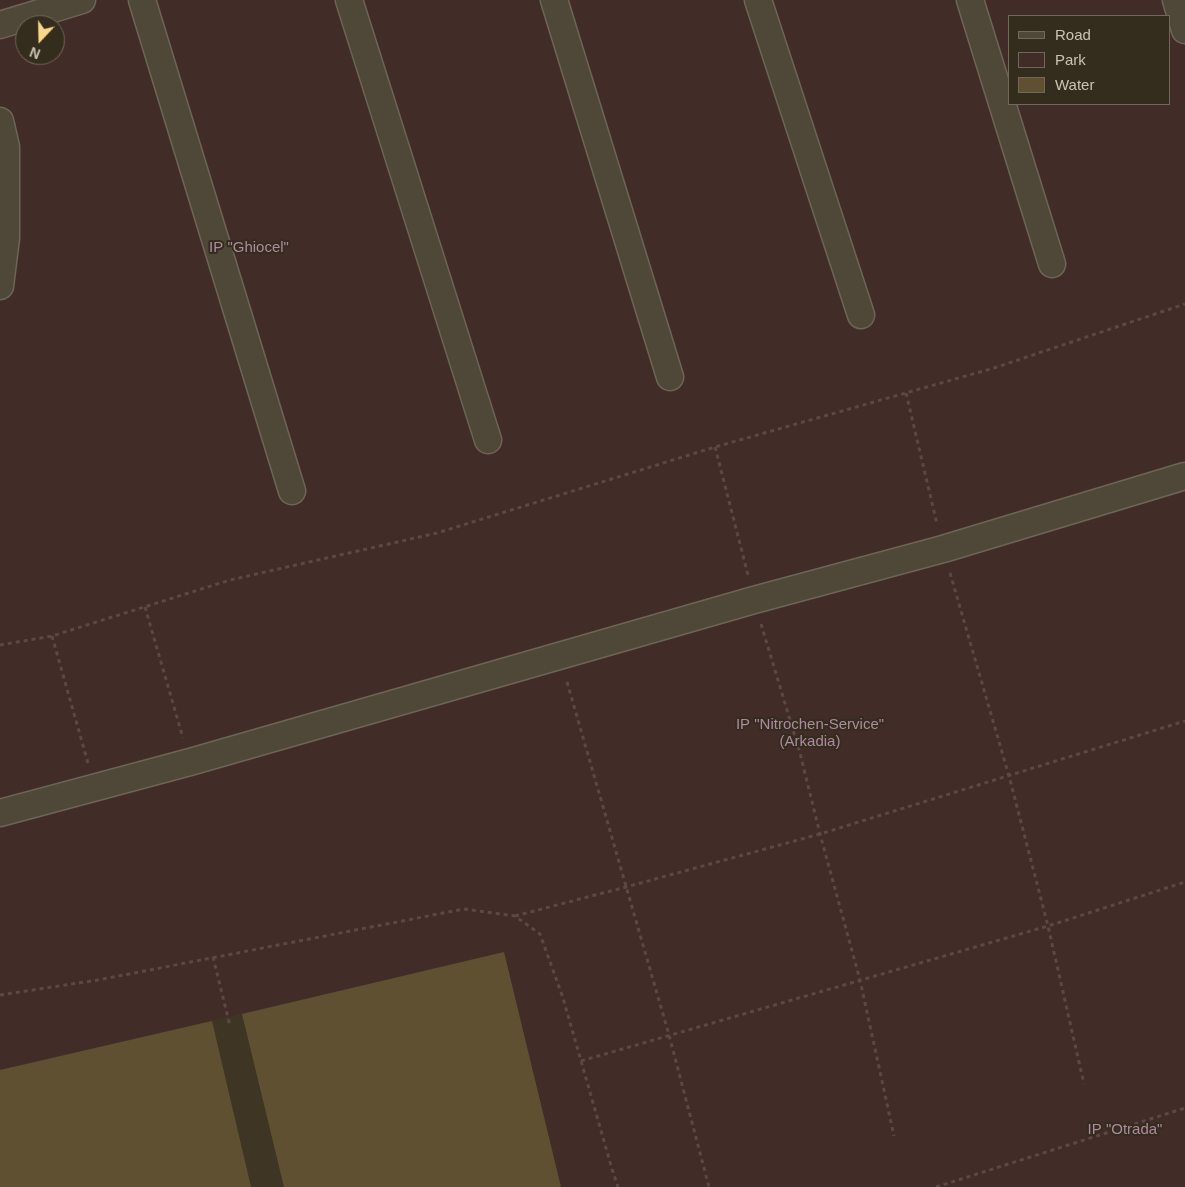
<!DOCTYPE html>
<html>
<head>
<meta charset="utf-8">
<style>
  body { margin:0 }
  #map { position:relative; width:1185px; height:1187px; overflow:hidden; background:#3f3524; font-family:Helvetica,sans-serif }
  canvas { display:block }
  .legend { position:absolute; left:1008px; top:15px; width:162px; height:90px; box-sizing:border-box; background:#342c1d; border:1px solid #706859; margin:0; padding:6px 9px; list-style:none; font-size:15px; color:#cac3b4 }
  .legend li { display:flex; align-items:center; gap:10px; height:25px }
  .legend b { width:25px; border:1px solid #706859 }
  .north { position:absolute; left:15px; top:15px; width:50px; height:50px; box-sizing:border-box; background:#342c1d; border:1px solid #706859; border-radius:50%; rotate:201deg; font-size:14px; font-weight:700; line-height:20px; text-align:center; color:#cac3b4 }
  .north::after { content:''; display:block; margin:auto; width:18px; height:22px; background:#fad788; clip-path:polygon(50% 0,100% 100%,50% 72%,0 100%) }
</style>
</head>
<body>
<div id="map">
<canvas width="1185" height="1187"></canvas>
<ul class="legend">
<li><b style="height:6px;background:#4f4738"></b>Road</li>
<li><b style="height:14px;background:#422c28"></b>Park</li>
<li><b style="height:14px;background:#605032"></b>Water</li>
</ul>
<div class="north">N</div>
</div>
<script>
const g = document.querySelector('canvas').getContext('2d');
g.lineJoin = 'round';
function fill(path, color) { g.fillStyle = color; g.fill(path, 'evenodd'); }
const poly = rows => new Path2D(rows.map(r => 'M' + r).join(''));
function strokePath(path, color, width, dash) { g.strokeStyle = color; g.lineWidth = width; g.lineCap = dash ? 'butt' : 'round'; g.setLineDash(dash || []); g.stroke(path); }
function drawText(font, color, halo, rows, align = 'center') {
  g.font = font + ' Helvetica,sans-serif'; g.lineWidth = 4; g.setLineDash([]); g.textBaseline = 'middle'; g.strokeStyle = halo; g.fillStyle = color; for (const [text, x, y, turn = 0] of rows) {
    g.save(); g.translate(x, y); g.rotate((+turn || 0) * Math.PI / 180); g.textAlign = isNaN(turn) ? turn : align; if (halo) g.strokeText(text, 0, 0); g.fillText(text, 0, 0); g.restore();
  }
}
const green = poly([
  [0,0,1185,0,1185,1187,561,1187,504,952,0,1070],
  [1009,16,1169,16,1169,104,1009,104],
  [25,25,55,25,55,55,25,55]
]);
const water = poly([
  [504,952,561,1187,284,1187,242,1014],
  [212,1021,251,1187,0,1187,0,1070]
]);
const path = poly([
  [906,393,937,524],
  [715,447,748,575],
  [950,573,1009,776,1048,926,1084,1084],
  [145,607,183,738],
  [761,624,800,753,820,834,860,980,894,1136],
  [52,636,88,763],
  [0,645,52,636,230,580,437,533,715,447,994,368,1185,304],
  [567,682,669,1035,709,1187],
  [515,916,626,887,820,834,1185,721],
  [213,957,230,1026],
  [0,995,98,980,464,909,515,916,540,934,563,998,612,1169,618,1187],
  [581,1061,1048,926,1185,882],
  [936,1187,1185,1108]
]);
const minor = poly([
  [142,0,292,491],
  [349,0,488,440],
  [554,0,670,377],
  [758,0,861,315],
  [970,0,1052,264],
  [1176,0,1185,30],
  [0,25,82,0],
  [0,121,6,147,6,238,0,286],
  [0,813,190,762,754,600,943,549,1185,476]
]);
const parkNames = [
  ["IP \"Ghiocel\"",249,248],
  ["IP \"Nitrochen-Service\"",810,725],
  ["(Arkadia)",810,742],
  ["IP \"Otrada\"",1125,1130]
];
fill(green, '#422c28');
fill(water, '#605032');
strokePath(minor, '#6d6556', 29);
strokePath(path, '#5d4844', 3, [4, 4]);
strokePath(minor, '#4f4738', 26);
drawText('15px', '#af88a3', '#342c1d', parkNames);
</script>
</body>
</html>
